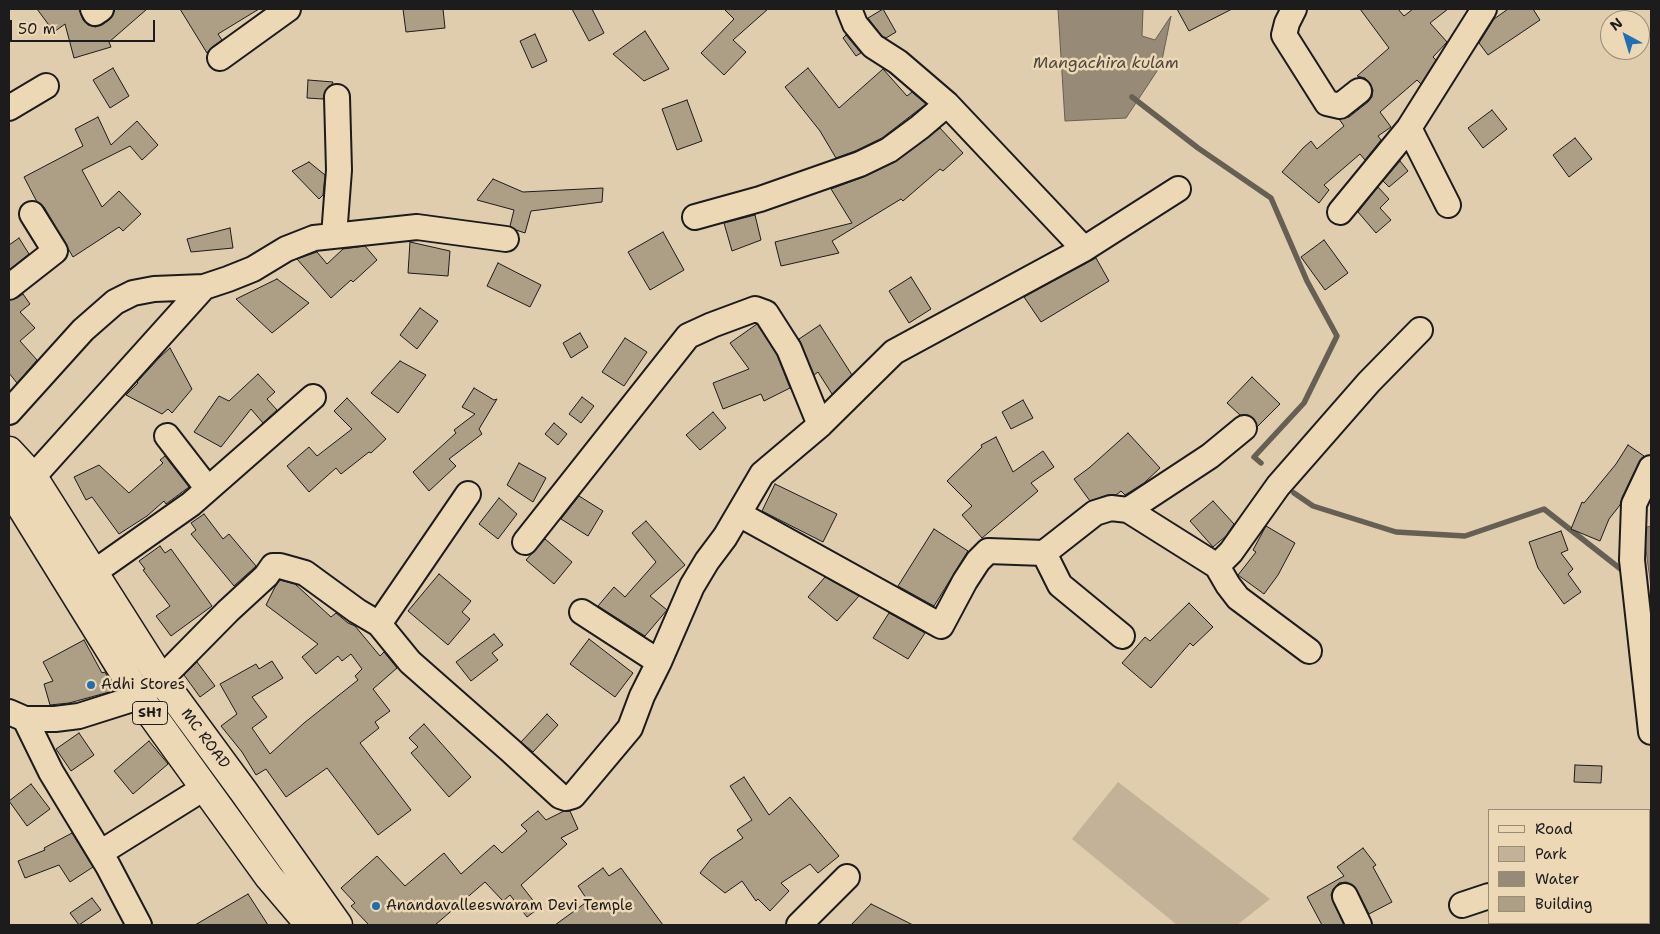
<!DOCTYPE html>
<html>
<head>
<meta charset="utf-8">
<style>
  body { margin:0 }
  #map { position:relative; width:1660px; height:934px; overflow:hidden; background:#e0cdad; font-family:"Shantell Sans",sans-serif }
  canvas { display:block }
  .frame { position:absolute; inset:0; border:10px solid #1c1c1c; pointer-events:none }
  .legend { position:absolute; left:1488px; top:809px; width:162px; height:115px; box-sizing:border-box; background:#edd8b6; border:1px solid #998d78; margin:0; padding:6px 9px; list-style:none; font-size:15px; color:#1c1c1c }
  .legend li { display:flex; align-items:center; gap:10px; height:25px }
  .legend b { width:25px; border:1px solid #998d78 }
  .north { position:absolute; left:1600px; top:10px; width:50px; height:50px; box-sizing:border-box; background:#edd8b6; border:1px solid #998d78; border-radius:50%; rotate:321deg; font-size:14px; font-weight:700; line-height:20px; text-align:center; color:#1c1c1c }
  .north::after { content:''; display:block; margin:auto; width:18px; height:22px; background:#1f6fb2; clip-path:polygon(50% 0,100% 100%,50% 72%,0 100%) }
  .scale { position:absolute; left:10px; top:20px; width:145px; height:22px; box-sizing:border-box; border:2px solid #1c1c1c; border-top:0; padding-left:6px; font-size:15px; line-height:18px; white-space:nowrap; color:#1c1c1c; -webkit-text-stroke:4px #edd8b6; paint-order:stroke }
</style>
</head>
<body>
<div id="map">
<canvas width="1660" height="934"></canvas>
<div class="frame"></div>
<ul class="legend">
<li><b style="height:6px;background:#edd8b6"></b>Road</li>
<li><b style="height:14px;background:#c3b297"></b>Park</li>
<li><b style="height:14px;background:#978b77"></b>Water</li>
<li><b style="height:14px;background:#ad9e86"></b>Building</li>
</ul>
<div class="north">N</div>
<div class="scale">50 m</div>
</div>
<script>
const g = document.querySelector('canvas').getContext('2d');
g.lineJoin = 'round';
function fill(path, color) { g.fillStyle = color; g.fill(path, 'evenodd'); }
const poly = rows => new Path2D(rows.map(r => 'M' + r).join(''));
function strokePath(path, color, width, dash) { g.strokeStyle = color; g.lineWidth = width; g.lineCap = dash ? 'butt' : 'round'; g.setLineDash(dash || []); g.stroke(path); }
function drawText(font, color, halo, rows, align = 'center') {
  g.font = font + ' "Shantell Sans",sans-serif'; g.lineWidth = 5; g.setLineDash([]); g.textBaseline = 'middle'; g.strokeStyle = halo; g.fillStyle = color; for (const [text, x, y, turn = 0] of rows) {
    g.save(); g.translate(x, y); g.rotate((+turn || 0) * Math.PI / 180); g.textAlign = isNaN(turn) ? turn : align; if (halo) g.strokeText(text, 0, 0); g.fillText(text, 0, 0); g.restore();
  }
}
const green = poly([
  [1118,782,1270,899,1237,925,1177,925,1072,839]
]);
const water = poly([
  [1058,9,1143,9,1142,36,1155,40,1171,16,1161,65,1126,118,1065,121,1058,9],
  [1651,526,1651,587,1643,528,1651,526]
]);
const stream = poly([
  [1132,97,1198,148,1271,198,1307,281,1337,336,1304,403,1254,457,1261,463],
  [1294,493,1313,506,1396,532,1465,536,1544,509,1627,574]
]);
const building = poly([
  [37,9,79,9,83,20,88,25,95,27,102,25,109,20,113,15,115,9,147,9,109,42,111,47,74,58,65,24,54,32,37,9],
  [180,9,259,9,218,34,222,40,212,47,207,53,180,9],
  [403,9,443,9,445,28,406,32,403,9],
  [572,9,592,9,604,33,589,41,572,9],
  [724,9,768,9,733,40,746,52,724,75,701,53,734,19,724,9],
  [883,9,896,32,886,38,882,36,868,18,883,9],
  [1177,9,1232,9,1189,31,1177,9],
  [1360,9,1398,9,1404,16,1413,9,1448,9,1430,23,1447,42,1433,57,1436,60,1421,84,1417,80,1380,112,1391,127,1378,136,1381,140,1365,160,1360,154,1324,185,1329,190,1319,203,1282,172,1303,148,1311,141,1317,149,1344,126,1339,119,1349,117,1368,102,1372,97,1373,90,1370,83,1365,78,1357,76,1389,48,1360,9],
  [1508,9,1533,9,1540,20,1488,55,1479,43,1494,19,1508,9],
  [645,31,669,69,644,81,613,54,645,31],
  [535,34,547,61,532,68,520,41,535,34],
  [846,35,861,53,856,56,843,38,846,35],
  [113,68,129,96,110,108,93,80,113,68],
  [808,68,839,108,883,69,907,96,912,92,926,104,882,138,855,151,836,158,820,131,785,87,808,68],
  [308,80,333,82,332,84,325,91,323,99,307,98,308,80],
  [687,100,702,141,677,150,662,109,687,100],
  [1492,110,1507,129,1483,148,1468,128,1492,110],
  [98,117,111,145,137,121,158,145,142,160,130,146,82,170,102,207,119,191,141,214,123,231,119,227,73,257,44,207,37,202,24,177,83,146,75,129,98,117],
  [940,128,963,153,943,171,940,169,903,201,901,199,832,241,839,253,781,266,775,242,852,223,831,189,866,176,895,162,940,128],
  [1575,138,1592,159,1569,177,1553,155,1575,138],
  [1400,161,1408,171,1389,187,1383,181,1400,161],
  [309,162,325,175,323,195,319,199,292,171,309,162],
  [493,179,523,192,603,188,602,202,531,211,525,233,516,230,510,226,514,210,477,200,493,179],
  [1378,187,1389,199,1380,208,1391,220,1376,233,1358,212,1378,187],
  [755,215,761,240,732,251,724,223,755,215],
  [230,228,233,248,191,252,187,239,230,228],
  [663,232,684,270,650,290,628,252,663,232],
  [19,238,29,254,9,270,9,245,19,238],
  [1324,240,1348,273,1325,290,1301,257,1324,240],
  [410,242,450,251,448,276,408,273,410,242],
  [365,246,377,260,353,282,351,280,331,298,297,259,317,252,327,264,343,249,365,246],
  [1096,258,1109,281,1041,322,1024,297,1096,258],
  [498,263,541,285,530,307,487,286,498,263],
  [911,277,931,309,909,323,889,291,911,277],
  [277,279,309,303,272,333,236,299,277,279],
  [23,294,30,304,20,312,35,328,20,341,37,360,17,383,9,373,9,300,17,298,23,294],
  [420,308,438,321,417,349,400,335,420,308],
  [757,324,777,355,790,388,764,401,761,394,723,409,713,383,749,369,730,343,757,324],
  [820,325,852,375,832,394,818,372,814,375,799,339,820,325],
  [580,333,588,347,571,358,563,343,580,333],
  [625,338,647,352,624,386,602,372,625,338],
  [170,348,192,389,172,413,168,409,162,414,126,395,138,383,137,382,160,357,170,348],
  [400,361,426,375,398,413,371,393,400,361],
  [258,374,275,392,267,399,277,410,263,423,251,409,221,447,194,432,219,396,229,401,258,374],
  [1252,377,1280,404,1257,427,1254,419,1248,415,1240,415,1227,403,1252,377],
  [474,388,494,400,497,399,479,429,482,434,449,459,456,466,429,491,413,472,456,433,454,430,475,414,462,407,474,388],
  [582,397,594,406,581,423,569,414,582,397],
  [347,398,386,439,371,453,369,452,341,474,336,468,309,492,287,466,309,447,317,456,352,429,334,411,347,398],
  [1023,400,1033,418,1011,429,1002,412,1023,400],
  [713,412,726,428,700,450,686,435,713,412],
  [554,423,567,434,558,445,545,434,554,423],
  [1128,433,1160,468,1144,483,1125,495,1121,491,1116,495,1107,495,1090,501,1074,479,1089,468,1128,433],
  [996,437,1013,472,1043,451,1054,467,1031,483,1038,491,982,538,962,515,972,506,947,481,982,447,981,445,996,437],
  [1628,445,1644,456,1639,462,1622,498,1620,505,1609,519,1600,541,1571,529,1582,502,1584,503,1616,464,1628,445],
  [165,456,189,487,166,504,164,501,147,516,119,534,92,497,86,500,74,477,99,465,129,493,163,463,160,460,165,456],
  [519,463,546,478,533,502,507,485,519,463],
  [775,484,837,514,823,542,762,511,775,484],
  [579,496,603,511,588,536,561,519,579,496],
  [499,498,517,514,498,539,479,524,499,498],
  [1213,501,1234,524,1226,536,1213,547,1190,521,1213,501],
  [204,514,223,539,229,534,256,566,234,586,191,534,196,530,191,523,204,514],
  [646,521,685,565,650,596,667,610,645,636,598,606,614,587,625,597,656,562,632,533,646,521],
  [1266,526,1295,543,1278,575,1264,594,1238,575,1256,552,1253,550,1266,526],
  [934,529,968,551,934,606,898,586,934,529],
  [1561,531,1568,550,1561,553,1573,569,1568,574,1581,592,1564,604,1538,568,1529,542,1561,531],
  [545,539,572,562,554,584,526,560,545,539],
  [160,546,165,553,171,549,212,606,171,636,156,616,170,606,143,570,145,569,139,561,160,546],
  [439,574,471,601,462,612,470,619,448,645,408,611,439,574],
  [825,577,859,596,837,621,808,597,825,577],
  [280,580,295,584,331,617,336,613,348,623,355,626,380,656,384,652,397,668,373,689,390,711,375,722,379,728,360,743,411,810,378,835,327,768,286,797,266,769,256,775,242,752,221,726,237,714,220,684,256,664,259,669,272,661,283,678,252,697,267,717,252,728,270,754,304,723,358,680,355,676,362,669,351,654,342,661,338,656,316,674,302,657,318,644,266,605,275,587,280,580],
  [1189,603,1213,627,1193,646,1190,643,1151,688,1122,663,1145,637,1150,641,1189,603],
  [889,613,925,633,908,659,873,638,889,613],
  [494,634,503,645,492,653,498,660,471,681,456,662,494,634],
  [589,639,633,673,615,697,570,664,589,639],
  [84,640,102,673,105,672,107,676,113,691,69,703,50,705,44,684,53,681,43,662,84,640],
  [197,662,215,686,200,697,184,675,197,662],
  [547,714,558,725,533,752,521,742,547,714],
  [424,724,471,777,449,797,411,753,418,747,409,738,424,724],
  [79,733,94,755,71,771,56,749,79,733],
  [149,741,168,764,133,794,114,771,149,741],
  [1575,765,1602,766,1601,783,1574,782,1575,765],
  [744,777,769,815,790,797,839,856,818,873,810,864,781,883,789,891,770,911,758,899,756,901,742,881,725,893,700,873,711,859,743,838,737,830,752,820,730,786,744,777],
  [31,784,50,809,27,826,9,801,31,784],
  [538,811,546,820,564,811,570,811,578,829,561,838,567,844,521,885,539,908,527,917,510,895,503,901,485,882,435,925,369,925,351,906,355,903,341,888,377,856,405,886,444,853,461,874,494,845,502,853,527,831,521,825,538,811],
  [72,833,93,867,70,882,59,865,25,878,18,861,45,850,44,848,72,833],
  [1363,848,1376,865,1373,867,1392,902,1369,914,1357,890,1353,885,1346,882,1339,883,1333,889,1331,895,1333,902,1344,925,1322,925,1307,897,1344,876,1337,867,1363,848],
  [603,868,609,876,621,868,663,925,555,925,588,901,578,886,603,868],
  [248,894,268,925,195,925,248,894],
  [92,898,101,910,79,925,70,913,92,898],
  [871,904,913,925,851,925,871,904]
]);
const minor = poly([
  [93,9,95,13,101,9],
  [1294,9,1287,23,1284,35,1327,103,1340,106,1359,91],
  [220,58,288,9],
  [9,108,46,86],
  [1409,128,1448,205],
  [1340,212,1409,128,1484,9],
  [695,217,760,199,860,164,889,150,920,127,947,104],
  [334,236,339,170,337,97],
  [1084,249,1178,189],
  [9,287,55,251,32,214],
  [9,412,83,330,115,302,133,293,154,289,204,287,228,279,253,269,286,249,314,238,417,227,506,239],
  [167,436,208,489],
  [1651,468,1634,504,1632,560,1651,732],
  [33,477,204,287],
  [1128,510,1210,456,1244,428],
  [739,514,941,626,965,581,978,561,988,551,1044,553,1095,513,1111,508,1128,510,1217,566],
  [525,542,688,336,712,325,755,309,766,313,789,349,820,425],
  [1044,553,1060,585,1122,636],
  [93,573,191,504,313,397],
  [582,612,659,662],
  [379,624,468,494],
  [1309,651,1238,598,1228,585,1217,566,1231,552,1278,486,1369,382,1420,330],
  [9,712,25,719,55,719,79,716,139,697,161,679,228,611,266,576,273,566,280,566,305,573,357,611,379,624,410,662,510,750,560,796,566,798,573,796,630,728,642,696,659,662,692,586,707,561,725,537,762,474,820,425,894,352,1084,249,947,104,898,62,873,46,855,24,849,9],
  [25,719,51,772,108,866,139,925],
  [100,853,204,788],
  [1345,896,1359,925],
  [1462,905,1489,896],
  [1555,923,1559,925],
  [799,925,847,877]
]);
const primary = poly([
  [9,451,33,477,161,679,244,792,338,925],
  [9,487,139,697,269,877,310,925]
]);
const markers = [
  [91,685,5,"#1f6fb2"],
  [376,906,5,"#1f6fb2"]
];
const shields = [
  [150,713,35]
];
const shieldNames = [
  ["SH1",150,713]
];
const poiNames = [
  ["Adhi Stores",101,685],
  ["Anandavalleeswaram Devi Temple",386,906]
];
const streetNames = [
  ["MC ROAD",205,739,53]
];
const waterNames = [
  ["Mangachira kulam",1106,64]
];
fill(green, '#c3b297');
fill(water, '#978b77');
strokePath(water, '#665f53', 1);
strokePath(stream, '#665f53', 5.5);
fill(building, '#ad9e86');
strokePath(building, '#1c1c1c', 1);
strokePath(minor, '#1c1c1c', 28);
strokePath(primary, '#1c1c1c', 31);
strokePath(minor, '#edd8b6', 24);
strokePath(primary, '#edd8b6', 28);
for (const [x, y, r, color] of markers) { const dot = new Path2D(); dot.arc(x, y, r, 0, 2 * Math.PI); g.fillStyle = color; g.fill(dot); strokePath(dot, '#edd8b6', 2); }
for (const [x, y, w] of shields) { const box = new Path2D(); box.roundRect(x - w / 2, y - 11.5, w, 23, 4); g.fillStyle = '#edd8b6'; g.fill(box); strokePath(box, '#1c1c1c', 1); }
drawText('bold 14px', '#1c1c1c', null, shieldNames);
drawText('15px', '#1c1c1c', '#edd8b6', poiNames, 'left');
drawText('15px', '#1c1c1c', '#edd8b6', streetNames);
drawText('italic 16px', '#4d4840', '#edd8b6', waterNames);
</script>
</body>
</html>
